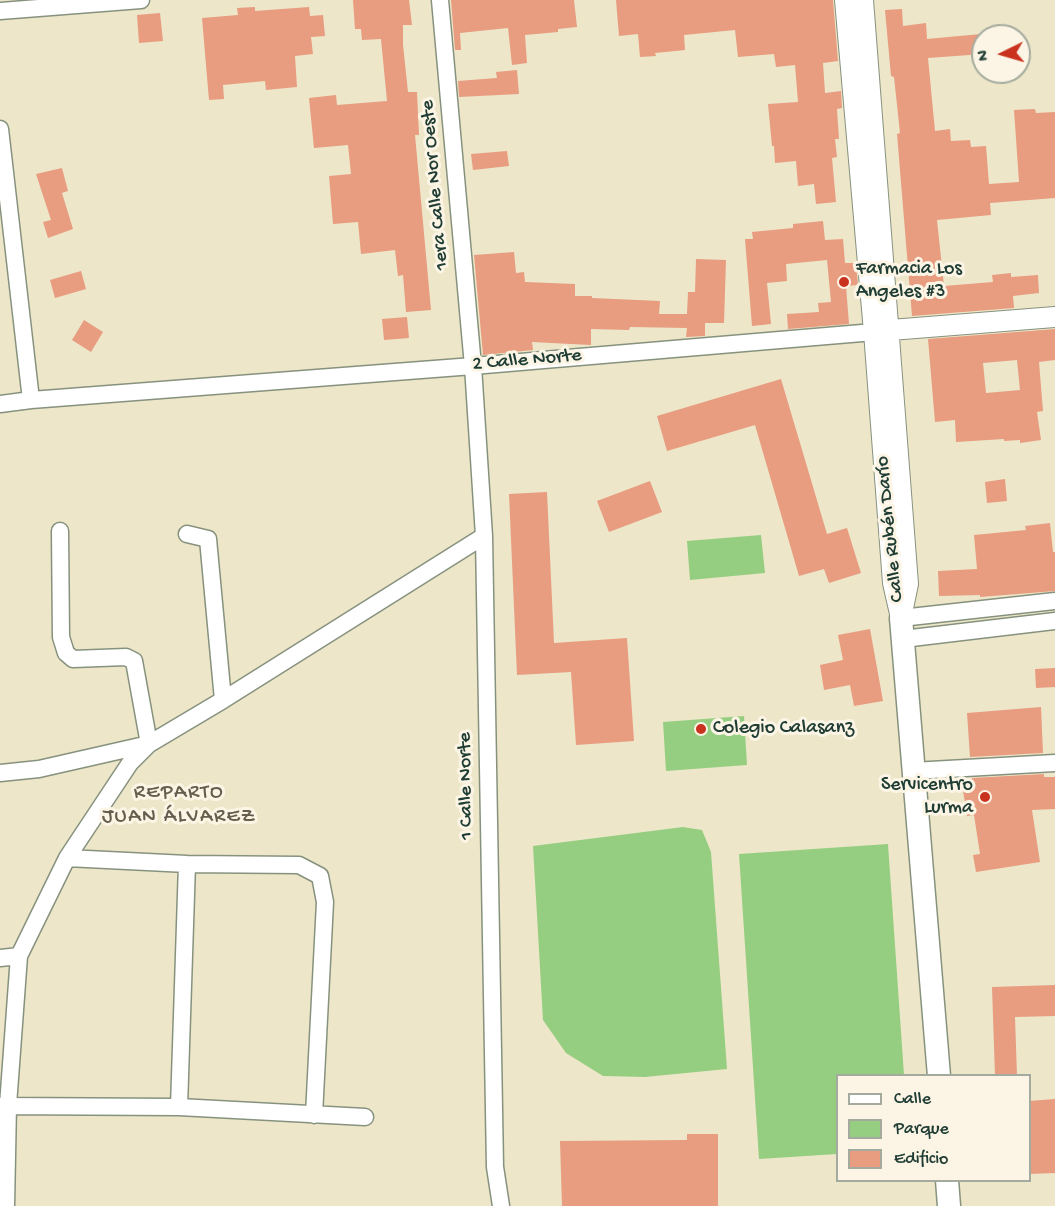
<!DOCTYPE html>
<html>
<head>
<meta charset="utf-8">
<style>
  body { margin:0 }
  #map { position:relative; width:1055px; height:1206px; overflow:hidden; background:#ede6c9; font-family:"Gochi Hand",sans-serif }
  canvas { display:block }
  .legend { position:absolute; left:836px; top:1074px; width:195px; height:108px; box-sizing:border-box; background:#fcf5e5; border:2px solid #a4ab9e; margin:0; padding:8px 10px; list-style:none; font-size:18px; color:#1f3d34 }
  .legend li { display:flex; align-items:center; gap:12px; height:30px }
  .legend b { width:30px; border:2px solid #a4ab9e }
  .north { position:absolute; left:971px; top:24px; width:60px; height:60px; box-sizing:border-box; background:#fcf5e5; border:2px solid #a4ab9e; border-radius:50%; rotate:265deg; font-size:16px; font-weight:700; line-height:24px; text-align:center; color:#1f3d34 }
  .north::after { content:''; display:block; margin:auto; width:21px; height:27px; background:#c8321e; clip-path:polygon(50% 0,100% 100%,50% 72%,0 100%) }
</style>
</head>
<body>
<div id="map">
<canvas width="1055" height="1206"></canvas>
<ul class="legend">
<li><b style="height:8px;background:#fff"></b>Calle</li>
<li><b style="height:16px;background:#96ce81"></b>Parque</li>
<li><b style="height:16px;background:#e89c80"></b>Edificio</li>
</ul>
<div class="north">N</div>
</div>
<script>
const g = document.querySelector('canvas').getContext('2d');
g.lineJoin = 'round';
function fill(path, color) { g.fillStyle = color; g.fill(path, 'evenodd'); }
const poly = rows => new Path2D(rows.map(r => 'M' + r).join(''));
function strokePath(path, color, width, dash) { g.strokeStyle = color; g.lineWidth = width; g.lineCap = dash ? 'butt' : 'round'; g.setLineDash(dash || []); g.stroke(path); }
function drawText(font, color, halo, rows, align = 'center') {
  g.font = font + ' "Gochi Hand",sans-serif'; g.lineWidth = 6; g.setLineDash([]); g.textBaseline = 'middle'; g.strokeStyle = halo; g.fillStyle = color; for (const [text, x, y, turn = 0] of rows) {
    g.save(); g.translate(x, y); g.rotate((+turn || 0) * Math.PI / 180); g.textAlign = isNaN(turn) ? turn : align; if (halo) g.strokeText(text, 0, 0); g.fillText(text, 0, 0); g.restore();
  }
}
const green = poly([
  [761,535,765,573,690,580,687,541],
  [744,716,747,765,666,771,663,722],
  [683,827,702,830,711,852,727,1069,645,1077,603,1076,566,1053,543,1020,533,846],
  [888,844,904,1075,838,1076,837,1154,759,1159,739,854]
]);
const building = poly([
  [353,0,409,0,412,25,403,25,403,45,408,92,417,92,419,135,415,135,431,310,406,312,403,275,398,276,395,250,361,254,358,222,333,224,329,176,351,174,348,145,314,148,309,98,336,95,337,105,387,101,381,39,362,40,361,29,355,29],
  [451,0,574,0,577,27,558,29,558,32,525,35,527,63,512,65,508,28,460,33,461,50,455,50],
  [616,0,833,0,838,61,823,63,825,93,841,91,842,108,837,109,839,139,835,139,837,157,832,158,836,202,816,204,814,184,798,186,796,161,775,163,774,146,772,146,768,104,798,102,795,65,776,67,774,54,738,57,735,30,684,35,685,50,655,53,656,56,640,57,638,34,619,36],
  [255,7,255,11,309,7,310,16,323,15,325,36,311,37,313,54,295,56,297,87,266,90,265,81,223,85,224,99,209,100,202,18,238,15,237,8],
  [902,9,903,26,926,23,927,39,981,34,983,54,928,58,935,131,950,129,951,141,970,140,971,147,986,146,989,184,1019,182,1014,110,1035,109,1036,113,1055,112,1055,198,990,203,991,215,937,220,944,286,993,282,992,275,1011,273,1011,277,1038,275,1039,293,1013,296,1014,308,912,316,897,134,900,133,894,77,891,76,885,10],
  [160,13,163,41,139,43,137,15],
  [517,70,519,94,459,97,458,81,497,78,496,72],
  [507,151,509,166,473,170,471,154],
  [62,168,68,191,62,193,73,229,48,238,43,222,51,220,36,174],
  [823,221,825,240,843,239,845,263,856,263,858,285,846,286,849,324,788,329,787,314,819,312,818,303,831,302,827,260,786,264,787,281,767,283,771,324,752,326,745,239,753,239,752,232,793,228,793,224],
  [514,252,516,273,524,272,525,282,575,284,575,296,592,296,592,298,660,301,659,314,687,314,688,292,695,292,696,259,726,260,724,323,705,323,705,336,686,337,687,328,630,327,629,330,591,329,591,345,532,342,533,350,483,355,474,255],
  [81,271,86,289,55,298,50,280],
  [407,317,409,338,384,340,382,319],
  [84,320,103,332,91,352,72,340],
  [1055,329,1055,360,1039,362,1043,411,1037,412,1041,440,1020,443,1020,440,1004,441,1004,439,956,442,955,420,935,422,928,339],
  [1017,360,1020,390,986,393,983,363],
  [781,379,827,534,847,528,861,573,829,583,824,569,799,576,755,425,667,451,657,416],
  [1005,479,1007,501,987,503,985,482],
  [650,481,662,512,609,532,597,501],
  [547,492,554,643,627,638,634,741,576,745,571,672,517,675,509,494],
  [1050,523,1053,552,1055,552,1055,591,980,597,980,595,939,596,938,571,977,569,974,535,1026,530,1025,526],
  [870,629,883,701,854,706,850,685,824,690,820,665,843,660,838,635],
  [1055,668,1055,687,1036,688,1035,669],
  [1041,707,1043,753,970,757,967,713],
  [1044,774,1044,777,1055,777,1055,809,1032,810,1040,862,976,872,973,855,980,854,974,815,967,816,962,784,972,782,972,778],
  [1055,985,1055,1016,1015,1017,1017,1076,995,1076,992,987],
  [1055,1099,1055,1173,1029,1174,1029,1101],
  [687,1134,718,1134,718,1206,562,1206,560,1141,687,1140]
]);
const minor = poly([
  [440,0,473,366,484,536,495,1167,501,1206],
  [0,11,141,0],
  [0,129,31,400],
  [0,404,31,400,473,366,874,332],
  [187,534,208,539,223,700],
  [901,618,1055,601],
  [903,639,1055,621],
  [912,771,1055,763],
  [0,773,39,769,149,744,134,661,126,657,73,659,66,653,61,637,60,531],
  [67,858,187,864,299,865,320,876,325,902,314,1115],
  [0,958,19,956],
  [0,1106,179,1107,365,1117],
  [179,1107,187,864],
  [6,1206,8,1105,19,956,67,858,130,763,149,744,223,700,484,536]
]);
const tertiary = poly([
  [845,0,874,332,893,583,901,618],
  [863,0,908,584,902,613],
  [878,331,1055,317]
]);
const secondary = poly([
  [901,618,939,1076],
  [947,1180,949,1206]
]);
const markers = [
  [844,282,6,"#c8321e"],
  [701,729,6,"#c8321e"],
  [985,797,6,"#c8321e"]
];
const streetNames = [
  ["1era Calle Nor Oeste",436,185,-95],
  ["2 Calle Norte",527,361,-5],
  ["Calle Rubén Darío",891,529,-96],
  ["1 Calle Norte",467,786,-91]
];
const poiNames = [
  ["Farmacia Los",856,270],
  ["Angeles #3",856,293],
  ["Colegio Calasanz",713,729],
  ["Servicentro",973,786,"right"],
  ["Lurma",973,809,"right"]
];
const neighbourhoodNames = [
  ["REPARTO",179,794],
  ["JUAN ÁLVAREZ",179,818]
];
fill(green, '#96ce81');
fill(building, '#e89c80');
strokePath(minor, '#86927e', 19);
strokePath(tertiary, '#86927e', 22);
strokePath(secondary, '#86927e', 25);
strokePath(minor, '#fff', 16);
strokePath(tertiary, '#fff', 20);
strokePath(secondary, '#fff', 22);
for (const [x, y, r, color] of markers) { const dot = new Path2D(); dot.arc(x, y, r, 0, 2 * Math.PI); g.fillStyle = color; g.fill(dot); strokePath(dot, '#fcf5e5', 2); }
drawText('20px', '#1f3d34', '#fcf5e5', streetNames);
drawText('20px', '#1f3d34', '#fcf5e5', poiNames, 'left');
g.letterSpacing = '1.5px';
drawText('21px', '#655e4f', '#fcf5e5', neighbourhoodNames);
g.letterSpacing = '0px';
</script>
</body>
</html>
